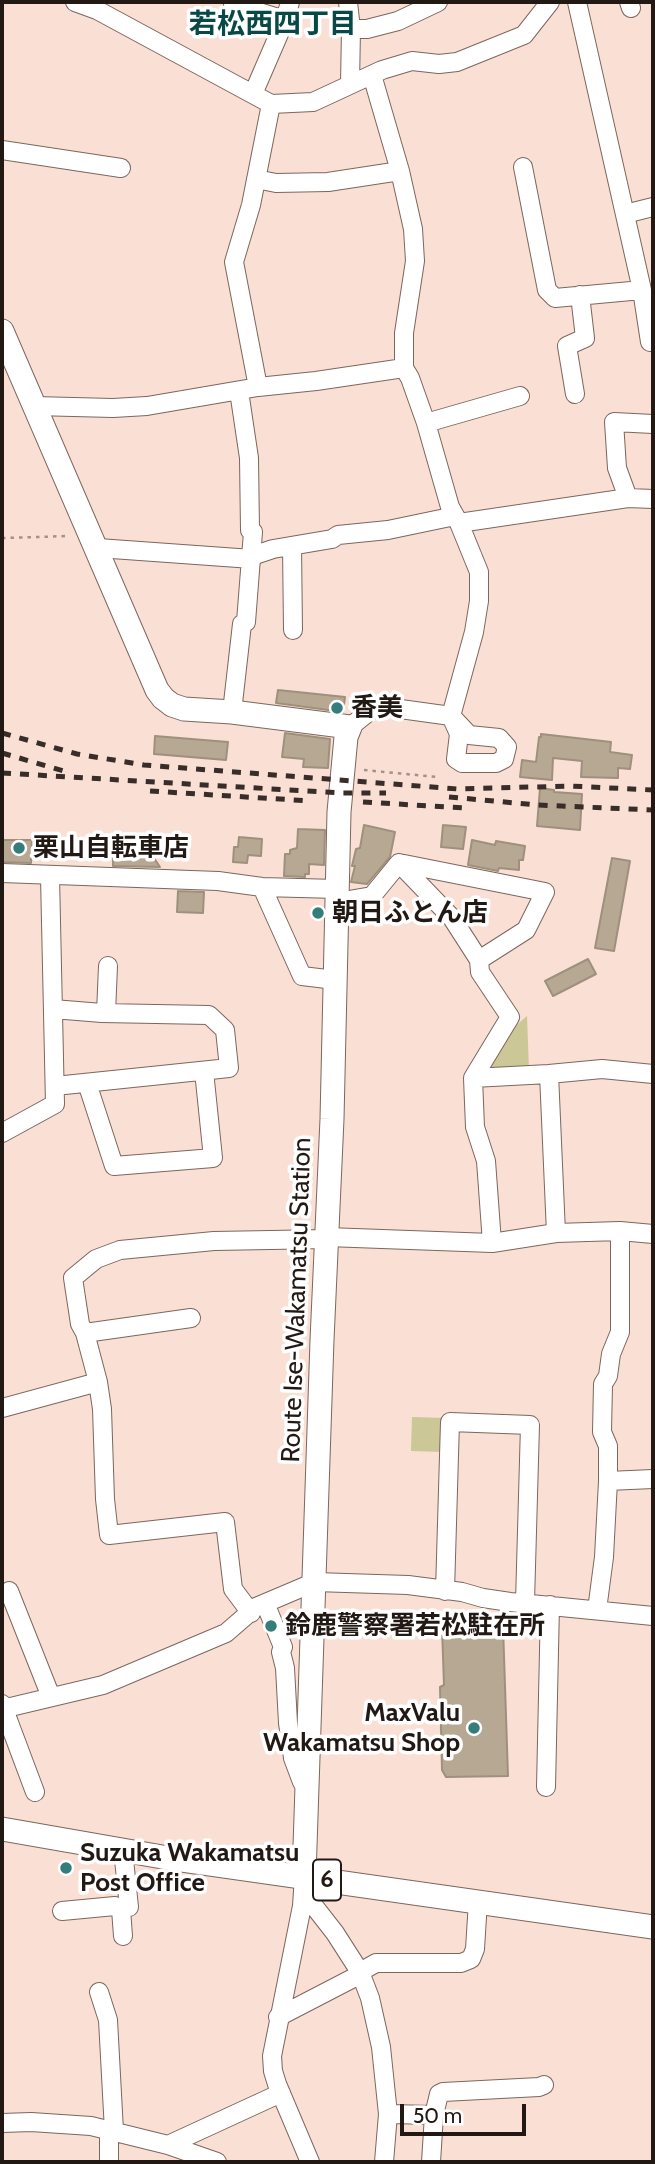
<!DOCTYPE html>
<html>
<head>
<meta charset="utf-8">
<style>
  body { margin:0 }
  #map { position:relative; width:655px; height:2164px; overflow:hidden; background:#f9dfd4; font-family:Cabin,sans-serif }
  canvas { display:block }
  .frame { position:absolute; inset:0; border:4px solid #221915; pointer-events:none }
  .scale { position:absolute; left:400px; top:2104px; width:126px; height:32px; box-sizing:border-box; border:4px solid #221915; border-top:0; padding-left:9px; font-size:21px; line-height:24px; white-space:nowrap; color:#221915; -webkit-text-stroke:5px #fff; paint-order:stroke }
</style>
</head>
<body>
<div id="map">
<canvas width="655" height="2164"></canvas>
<div class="frame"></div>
<div class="scale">50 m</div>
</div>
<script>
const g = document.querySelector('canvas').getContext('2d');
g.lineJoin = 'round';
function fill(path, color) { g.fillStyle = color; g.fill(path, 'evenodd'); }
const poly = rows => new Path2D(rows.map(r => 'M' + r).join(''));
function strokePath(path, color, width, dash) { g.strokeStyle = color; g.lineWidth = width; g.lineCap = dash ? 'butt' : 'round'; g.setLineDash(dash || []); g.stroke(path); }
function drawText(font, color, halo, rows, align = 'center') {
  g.font = font + ' Cabin,"Noto Sans JP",sans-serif'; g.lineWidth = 7; g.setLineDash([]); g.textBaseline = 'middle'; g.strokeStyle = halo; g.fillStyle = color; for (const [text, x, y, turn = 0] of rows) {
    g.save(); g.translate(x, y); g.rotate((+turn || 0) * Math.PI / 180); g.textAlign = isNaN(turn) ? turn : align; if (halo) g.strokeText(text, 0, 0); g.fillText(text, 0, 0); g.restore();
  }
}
const green = poly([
  [527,1016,529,1070,491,1071,488,1062,506,1034],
  [412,1417,445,1418,443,1452,411,1451]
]);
const building = poly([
  [278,690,345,697,343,712,276,703,278,690],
  [285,733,330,739,328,768,303,767,304,759,282,757,285,733],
  [541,734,611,742,610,752,632,755,630,769,618,768,618,778,581,777,582,761,553,758,552,780,520,777,522,760,536,762,539,737,541,737,541,734],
  [155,736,228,742,226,760,154,754,155,736],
  [540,788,554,790,554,792,582,794,580,830,537,826,540,788],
  [364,825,395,832,390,857,367,884,351,882,355,866,352,866,356,849,360,848,364,825],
  [443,825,466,827,463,849,441,847,443,825],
  [298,829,325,830,324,865,309,864,309,874,305,874,305,877,284,876,285,854,290,854,290,850,297,848,298,829],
  [239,837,262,839,261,856,248,855,247,863,233,862,234,847,238,847,239,837],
  [3,840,32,840,31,863,3,862,3,840],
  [472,840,495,845,496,841,525,846,523,860,519,860,519,870,499,868,498,871,468,865,472,840],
  [113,850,150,852,160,867,113,866,113,850],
  [612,858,630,861,614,951,595,948,612,858],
  [178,891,204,892,203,913,177,912,178,891],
  [588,959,596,974,553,996,545,981,588,959],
  [467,1611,483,1611,484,1626,503,1626,508,1776,446,1777,442,1770,440,1687,444,1685,442,1628,467,1627,467,1611]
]);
const path = poly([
  [2,538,69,536],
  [364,770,437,777]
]);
const minor = poly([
  [75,2,97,10,271,104,313,102,382,70,412,61,439,64,457,62,524,35,550,2],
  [348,2,351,29,350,84],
  [577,2,642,290,650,342,653,342],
  [629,2,631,8],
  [233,4,285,20],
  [351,29,367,29,398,21,438,2],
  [253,94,285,20,290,2],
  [2,150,121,168],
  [523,167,547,290,555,298,642,290],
  [256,179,276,183,328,182,400,171],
  [625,214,653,207],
  [258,387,234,262,251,205,271,104],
  [575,394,567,346,585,338,580,295],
  [34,406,113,408,147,406,258,387,316,381,404,368],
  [426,423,520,396],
  [628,498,617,468,614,422,653,424],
  [459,523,628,498,653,499],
  [292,546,293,630],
  [98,548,252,559],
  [252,556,273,549,332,539,338,535,388,530,455,516],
  [232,712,242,624,246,622,253,532,250,530,249,458,239,391],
  [451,716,469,735,499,738,507,747,504,759,496,763,462,763,456,759,459,734,451,716],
  [350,727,371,710,386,707,451,716,474,632,479,601,479,572,459,523,450,507,426,423,410,378,404,368,404,333,415,261,413,229,400,171,372,75],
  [399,863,545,892,526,930,479,960],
  [2,873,218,881,262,887,337,889],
  [262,887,302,976,335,980],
  [337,902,372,896,399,863,452,918,479,960,480,972,510,1017,473,1078],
  [53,1009,102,1013,209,1015,225,1030,229,1068,55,1086],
  [106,1013,108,966],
  [87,1083,114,1166,213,1158,204,1071],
  [2,1133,55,1104,50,876],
  [556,1233,549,1074,602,1069,653,1074],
  [327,1237,492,1243,556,1233,620,1231,653,1234],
  [492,1243,486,1161,475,1127,473,1078,549,1074],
  [191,1318,85,1333,80,1324,73,1278,96,1259,120,1250,214,1241,327,1239],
  [85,1333,98,1382,102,1409,105,1499,109,1535,225,1522,233,1589,251,1613],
  [2,1408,98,1382],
  [608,1481,653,1479],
  [9,1591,51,1697],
  [445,1591,450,1422,530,1425,525,1602],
  [265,1603,283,1647,281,1652,285,1668,288,1723,293,1758,302,1782,307,1785],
  [597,1610,604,1557,608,1481,608,1446,602,1432,603,1384,608,1376,611,1354,620,1332,620,1231],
  [2,1704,35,1792],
  [2,1709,103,1685,226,1633,256,1607,315,1582,408,1585,462,1592,483,1598,510,1602,653,1616],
  [546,1787,550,1605],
  [123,1850,129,1907,121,1909,123,1936],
  [304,1876,302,1906,272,2056,273,2071,277,2084,310,2162],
  [303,1892,335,1933,360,1972,370,1998,381,2047,388,2114,384,2162],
  [62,1911,115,1906,121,1909],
  [360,1972,376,1963,461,1963,471,1959,475,1949,478,1901],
  [99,1992,108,2020,114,2131],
  [278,2017,361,1974],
  [388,2114,434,2115],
  [2,2123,31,2122,91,2126,168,2145,217,2162],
  [168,2145,281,2093],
  [109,2162,109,2129],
  [431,2162,434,2115,439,2094,443,2092,539,2087,544,2085]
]);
const major = poly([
  [2,331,157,690,163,698,172,705,184,709,232,712,350,727,346,737,339,812,332,1119,322,1340,304,1876],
  [2,1829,168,1858,653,1927]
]);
const rail = poly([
  [2,733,77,754,144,765,458,789,570,786,653,790],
  [2,753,64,771],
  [2,773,341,793,386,793],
  [150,791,311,801],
  [449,797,538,805,653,810],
  [363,802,465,808]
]);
const markers = [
  [337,708,7,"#347d7b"],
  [19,848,7,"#347d7b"],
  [318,913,7,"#347d7b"],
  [271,1626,7,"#347d7b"],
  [474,1728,7,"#347d7b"],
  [66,1868,7,"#347d7b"]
];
const shields = [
  [327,1880,28]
];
const shieldNames = [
  ["6",327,1880]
];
const poiNames = [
  ["香美",351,708],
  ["栗山自転車店",33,848],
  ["朝日ふとん店",332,913],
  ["鈴鹿警察署若松駐在所",285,1626],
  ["MaxValu",460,1713,"right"],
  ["Wakamatsu Shop",460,1743,"right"],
  ["Suzuka Wakamatsu",80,1853],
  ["Post Office",80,1883]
];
const streetNames = [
  ["Route Ise-Wakamatsu Station",297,1300,-88]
];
const neighbourhoodNames = [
  ["若松西四丁目",273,25]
];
fill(green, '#cbc796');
fill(building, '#b7a894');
strokePath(building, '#9f907d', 2);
strokePath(minor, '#7d665d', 20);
strokePath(major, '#7d665d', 25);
strokePath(path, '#a49189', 2.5, [3.5, 5]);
strokePath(minor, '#fff', 18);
strokePath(major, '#fff', 23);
strokePath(rail, '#382d28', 5, [9, 9]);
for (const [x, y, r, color] of markers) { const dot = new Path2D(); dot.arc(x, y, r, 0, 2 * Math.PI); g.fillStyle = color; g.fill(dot); strokePath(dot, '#fff', 2.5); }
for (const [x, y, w] of shields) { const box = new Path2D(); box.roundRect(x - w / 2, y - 20.5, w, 41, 5); g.fillStyle = '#fff'; g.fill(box); strokePath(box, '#221915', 2); }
drawText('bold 24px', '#221915', null, shieldNames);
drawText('bold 26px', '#221915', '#fff', poiNames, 'left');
drawText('26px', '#221915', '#fff', streetNames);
drawText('bold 28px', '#084948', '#fff', neighbourhoodNames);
</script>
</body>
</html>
